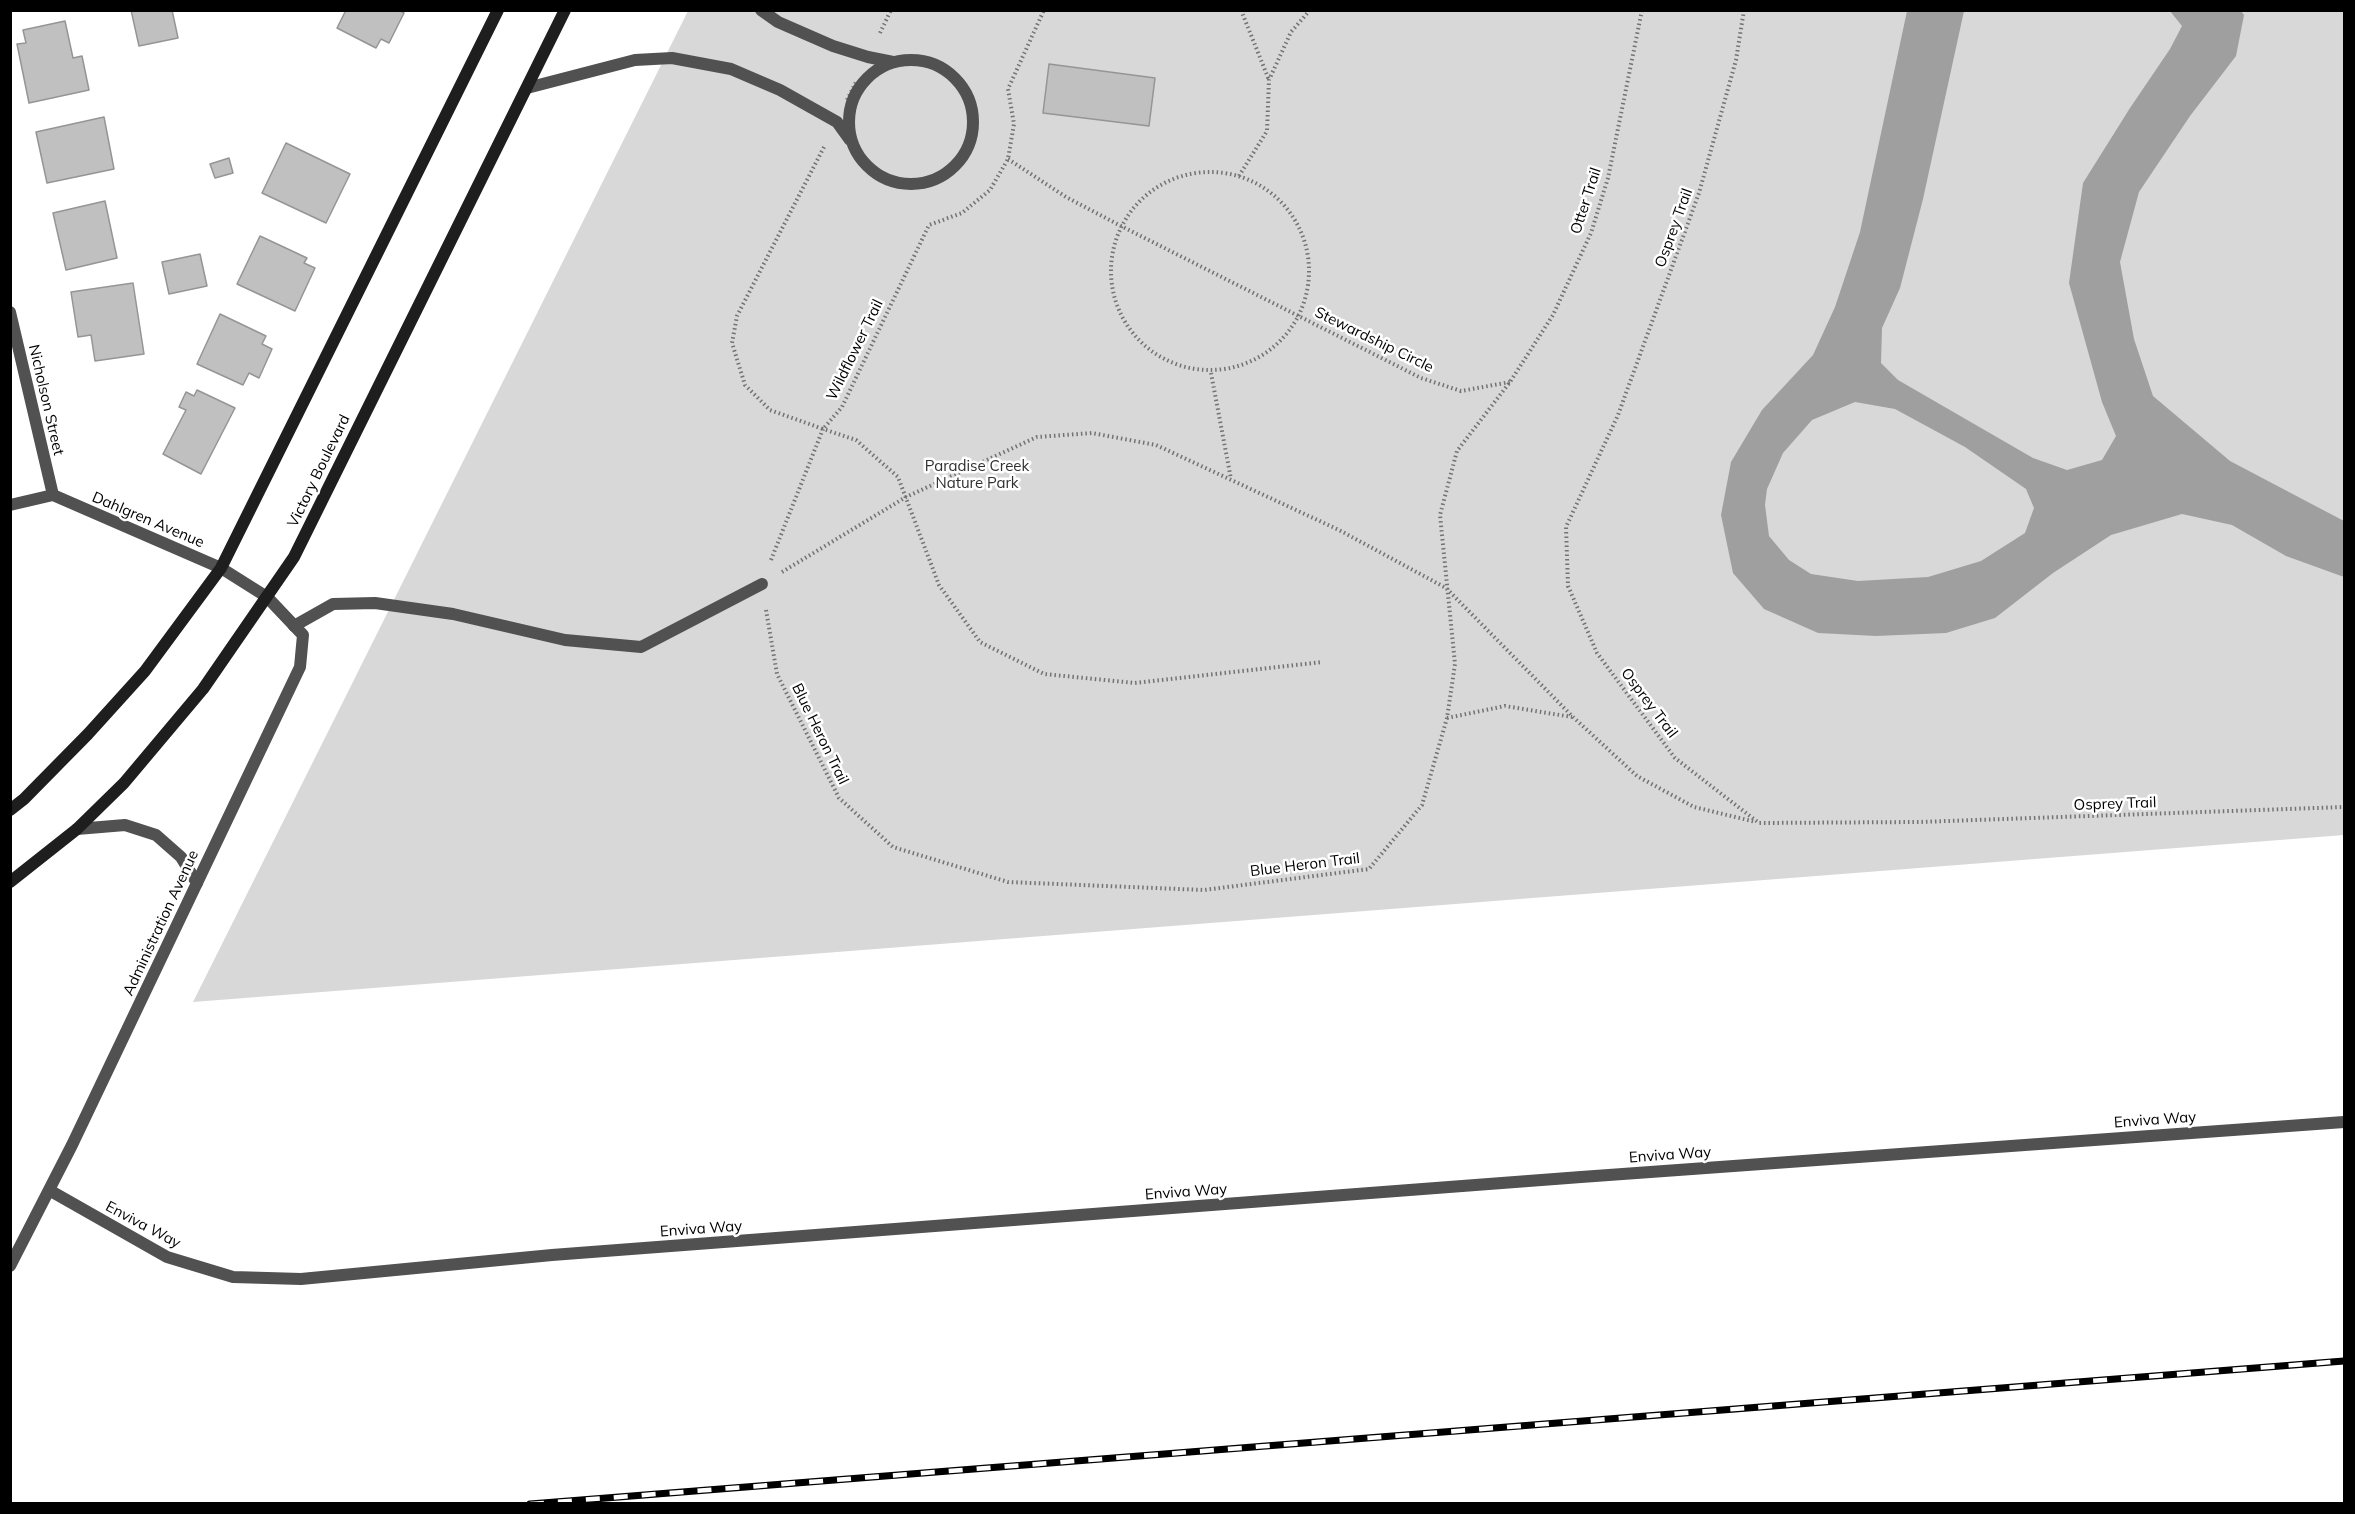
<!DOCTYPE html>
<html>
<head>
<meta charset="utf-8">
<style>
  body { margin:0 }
  #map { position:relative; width:2355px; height:1514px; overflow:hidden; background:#fff; font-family:Mulish,sans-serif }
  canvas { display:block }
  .frame { position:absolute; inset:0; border:12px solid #000; pointer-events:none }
</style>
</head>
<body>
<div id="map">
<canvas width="2355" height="1514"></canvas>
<div class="frame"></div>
</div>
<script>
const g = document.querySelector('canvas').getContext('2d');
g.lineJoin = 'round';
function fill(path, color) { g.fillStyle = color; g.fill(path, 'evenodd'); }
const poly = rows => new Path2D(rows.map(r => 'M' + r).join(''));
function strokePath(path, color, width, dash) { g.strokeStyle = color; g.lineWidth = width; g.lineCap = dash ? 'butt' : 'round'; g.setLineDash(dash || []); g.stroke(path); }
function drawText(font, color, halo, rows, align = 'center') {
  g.font = font + ' Mulish,sans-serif'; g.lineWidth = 5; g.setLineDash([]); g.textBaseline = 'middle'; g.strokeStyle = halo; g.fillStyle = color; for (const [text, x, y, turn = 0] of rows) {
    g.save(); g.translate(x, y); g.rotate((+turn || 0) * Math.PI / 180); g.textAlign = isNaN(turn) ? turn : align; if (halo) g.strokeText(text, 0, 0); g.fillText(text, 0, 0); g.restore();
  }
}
const green = poly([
  [688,11,2344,11,2344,835,193,1002]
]);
const water = poly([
  [1907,11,1964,11,1923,199,1900,288,1882,328,1881,363,1898,380,2033,458,2067,470,2102,460,2116,436,2102,402,2069,283,2083,183,2130,108,2170,49,2182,26,2170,11,2241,11,2244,15,2236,56,2190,116,2139,192,2120,262,2134,339,2153,396,2230,461,2344,521,2344,577,2286,556,2232,525,2182,514,2111,535,2053,573,1995,618,1946,633,1876,636,1818,633,1764,609,1733,573,1721,515,1731,462,1762,410,1813,355,1835,307,1860,232],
  [1855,402,1895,409,1965,447,2026,489,2034,508,2025,533,1981,561,1928,577,1858,581,1811,574,1789,560,1769,536,1765,505,1767,489,1783,453,1812,420]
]);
const building = poly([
  [131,10,172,10,178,38,139,46,131,10],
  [346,10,399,10,404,13,389,43,381,39,376,48,337,28,346,10],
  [65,21,73,58,82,56,89,90,29,103,17,44,26,43,23,30,65,21],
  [1049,64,1155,78,1149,126,1043,113,1049,64],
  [104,117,114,169,47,183,36,132,104,117],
  [286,143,350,174,326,223,262,193,286,143],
  [229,158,233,173,215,178,210,164,229,158],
  [105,201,117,258,66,270,53,213,105,201],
  [260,236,307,258,304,263,315,268,295,311,237,284,260,236],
  [200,254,207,286,169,294,162,262,200,254],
  [133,283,144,354,95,361,91,335,78,337,71,292,133,283],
  [220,314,266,336,262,344,272,349,259,378,249,373,243,385,197,364,220,314],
  [197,390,235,408,201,474,163,454,186,410,179,407,186,392,194,396,197,390]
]);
const path = poly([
  [1241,10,1269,80],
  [1744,10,1736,60,1699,193,1618,415,1566,527,1568,586,1597,653,1675,758,1759,823,1919,822,2344,807],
  [880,33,891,10],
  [847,100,857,80],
  [824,147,737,316,732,343,745,385,770,410,823,429,842,407,929,225,962,213,990,190,1008,159,1014,124,1008,89,1044,10],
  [1008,159,1066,197,1121,226,1421,378,1461,391,1510,382],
  '1111 271a99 99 0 1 1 198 0a99 99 0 1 1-198 0Z',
  [1239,176,1267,131,1269,80,1291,32,1310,10],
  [1211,373,1231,479],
  [771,560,823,429,856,440,898,477,939,585,980,642,1044,674,1135,683,1322,662],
  [782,572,906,497,1037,437,1092,433,1156,445,1339,530,1446,588,1573,717,1637,776,1694,807,1756,822],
  [766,610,777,674,839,798,893,847,1008,882,1204,890,1369,869,1422,805,1447,718,1455,664,1440,515,1457,451,1510,382,1553,315,1591,233,1608,178,1642,10],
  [1447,718,1505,706,1572,717]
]);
const service = poly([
  [761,10,778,22,833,46,868,57,893,62],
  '849 122a62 62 0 1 1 124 0a62 62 0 1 1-124 0Z',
  [527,88,635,60,672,58,731,69,780,90,837,122,850,140],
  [294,626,333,604,375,603,453,614,565,640,641,647,762,584],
  [77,829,125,825,156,835,181,857,197,883]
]);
const minor = poly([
  [10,312,53,495],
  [10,505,53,495,221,568,267,597,303,635,300,667,72,1145,10,1266],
  [49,1190,167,1257,233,1277,301,1279,552,1255,1581,1177,2344,1122]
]);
const secondary = poly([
  [10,810,24,799,88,734,145,671,221,568,498,10],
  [10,882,77,829,124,783,203,689,294,557,565,10]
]);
const rail = poly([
  [530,1504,2344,1361]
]);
const streetNames = [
  ["Otter Trail",1586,201,-72],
  ["Osprey Trail",1674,228,-70],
  ["Stewardship Circle",1374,340,26],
  ["Wildflower Trail",855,350,-64],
  ["Nicholson Street",46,400,77],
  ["Victory Boulevard",319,471,-64],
  ["Dahlgren Avenue",148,520,23],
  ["Osprey Trail",1649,703,53],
  ["Blue Heron Trail",820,734,64],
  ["Osprey Trail",2115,804,-2],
  ["Blue Heron Trail",1305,865,-7],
  ["Administration Avenue",161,923,-65],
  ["Enviva Way",2155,1120,-4],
  ["Enviva Way",1670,1155,-4],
  ["Enviva Way",1186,1192,-4],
  ["Enviva Way",143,1225,28],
  ["Enviva Way",701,1229,-4]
];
const parkNames = [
  ["Paradise Creek",977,466],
  ["Nature Park",977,483]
];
fill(green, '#d8d8d8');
fill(water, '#9f9f9f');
fill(building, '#c0c0c0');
strokePath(building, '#959595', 1.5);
strokePath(path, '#737373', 4, [1.5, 3]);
strokePath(service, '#515151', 12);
strokePath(minor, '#515151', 12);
strokePath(secondary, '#1e1e1e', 12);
strokePath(rail, '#000', 7);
strokePath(rail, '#fff', 4.5, [14]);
drawText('15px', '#000', '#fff', streetNames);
drawText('15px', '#2f2f2f', '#fff', parkNames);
</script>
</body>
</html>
